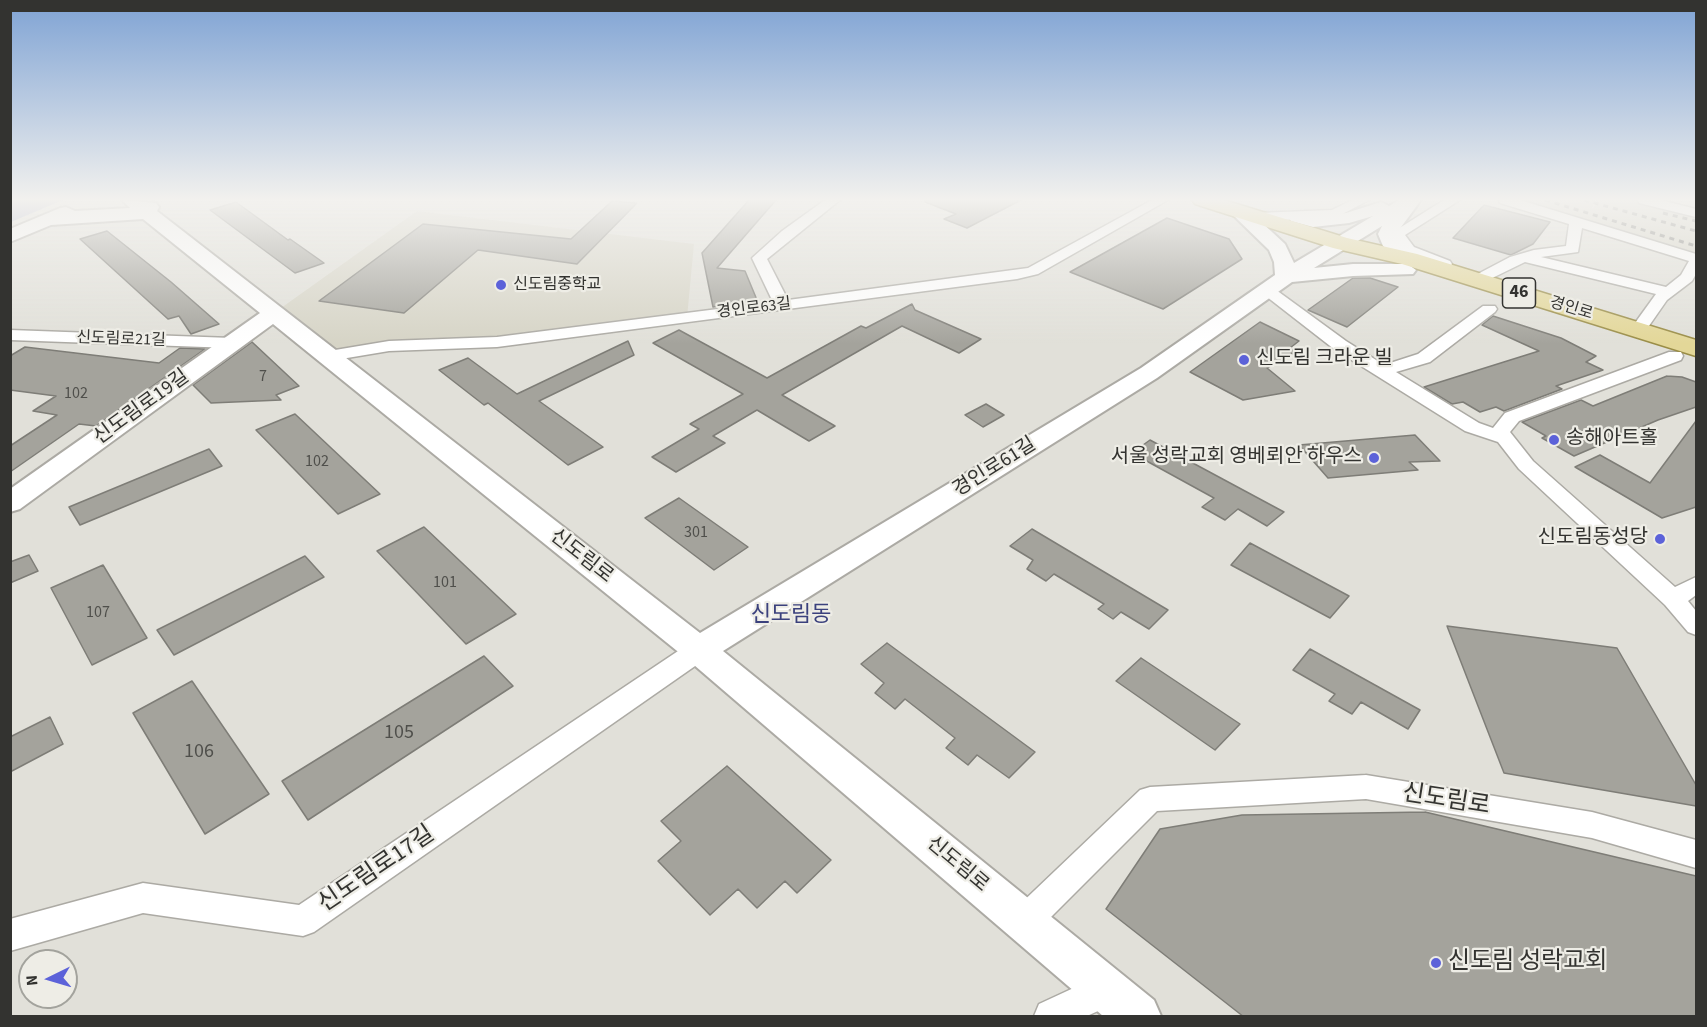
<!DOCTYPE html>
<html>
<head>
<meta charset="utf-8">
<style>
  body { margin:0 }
  #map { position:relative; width:1707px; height:1027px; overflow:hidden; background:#e1e0d9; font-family:"Source Sans 3",sans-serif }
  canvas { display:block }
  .frame { position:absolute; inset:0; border:12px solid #333330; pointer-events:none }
  .north { position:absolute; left:18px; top:949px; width:60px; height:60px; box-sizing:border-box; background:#eeede6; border:2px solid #a3a39d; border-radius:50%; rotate:265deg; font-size:16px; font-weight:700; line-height:24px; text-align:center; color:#333330 }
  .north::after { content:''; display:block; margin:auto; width:21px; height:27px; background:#5c62d9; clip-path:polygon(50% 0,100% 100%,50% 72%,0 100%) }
</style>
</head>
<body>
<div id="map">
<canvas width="1707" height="1027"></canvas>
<div class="frame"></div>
<div class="north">N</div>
</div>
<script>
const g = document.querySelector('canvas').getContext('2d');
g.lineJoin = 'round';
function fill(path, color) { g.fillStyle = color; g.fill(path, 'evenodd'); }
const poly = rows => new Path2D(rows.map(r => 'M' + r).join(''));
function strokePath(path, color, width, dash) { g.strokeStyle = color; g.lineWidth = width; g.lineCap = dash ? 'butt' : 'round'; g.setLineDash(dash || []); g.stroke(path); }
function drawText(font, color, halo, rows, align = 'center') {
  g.font = font + ' "Source Sans 3","Noto Sans KR",sans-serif'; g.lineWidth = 4.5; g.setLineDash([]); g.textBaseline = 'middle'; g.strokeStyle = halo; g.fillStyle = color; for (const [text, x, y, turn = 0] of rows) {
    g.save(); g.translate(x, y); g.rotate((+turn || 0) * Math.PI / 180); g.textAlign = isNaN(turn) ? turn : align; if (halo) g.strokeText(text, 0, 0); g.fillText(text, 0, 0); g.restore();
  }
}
const built = poly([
  [1524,200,1595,200,1592,210,1597,200,1637,200,1696,216,1696,253],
  [417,211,694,244,687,318,497,342,389,346,329,356,274,313]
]);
const green = poly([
  [11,200,63,200,11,222]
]);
const building = poly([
  [749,200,776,200,717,268,745,271,757,300,713,307,702,253,749,200],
  [925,200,1021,200,967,228,944,219,956,214,925,202,925,200],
  [612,201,637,203,577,264,478,250,404,313,319,301,423,224,571,239,612,201],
  [236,202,288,240,290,239,324,263,295,273,210,210,236,202],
  [1484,205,1550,222,1533,244,1511,255,1453,238,1484,205],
  [1167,218,1229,239,1242,259,1163,309,1070,272,1167,218],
  [107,231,171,282,219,324,191,334,179,316,168,319,80,239,107,231],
  [1353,278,1370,278,1398,287,1347,327,1308,310,1353,278],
  [912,304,915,310,981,339,959,353,902,326,782,395,835,426,809,441,757,410,713,436,725,443,676,472,652,457,699,429,690,424,743,394,653,343,679,330,767,378,861,326,866,328,912,304],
  [1493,316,1561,338,1596,356,1586,362,1603,370,1556,386,1562,389,1504,411,1496,407,1480,412,1463,402,1452,404,1424,387,1539,351,1482,325,1493,316],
  [1260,322,1299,341,1290,348,1295,352,1267,368,1295,391,1243,400,1190,372,1260,322],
  [628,341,634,355,539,401,603,447,568,465,488,403,484,405,439,370,468,358,517,394,628,341],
  [252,342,299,386,276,395,281,400,211,403,193,385,252,342],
  [25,347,159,363,180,348,205,349,96,426,79,424,10,472,10,446,57,415,33,411,56,396,10,390,10,356,25,347],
  [1667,376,1682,377,1696,382,1696,407,1658,420,1574,456,1542,438,1546,436,1522,422,1581,400,1593,406,1667,376],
  [986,404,1004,415,983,427,965,415,986,404],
  [295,414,380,494,338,514,256,430,295,414],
  [1696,421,1696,507,1662,518,1575,467,1600,455,1650,483,1696,421],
  [1415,435,1440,461,1409,462,1418,470,1328,478,1299,445,1415,435],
  [1150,440,1284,512,1267,526,1238,509,1225,520,1202,507,1214,498,1132,453,1150,440],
  [209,449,222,466,80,525,69,507,209,449],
  [679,498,748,547,714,570,645,518,679,498],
  [424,527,516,614,466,644,377,551,424,527],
  [1032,529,1168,610,1149,629,1121,612,1113,619,1098,609,1104,604,1054,574,1046,581,1027,569,1033,560,1010,546,1032,529],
  [1250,543,1349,596,1330,618,1231,565,1250,543],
  [29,555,38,571,10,583,10,562,29,555],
  [305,556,324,577,174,655,157,630,305,556],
  [103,565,147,638,92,665,51,588,103,565],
  [1447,626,1617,648,1696,785,1696,806,1504,773,1447,626],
  [887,643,1035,752,1009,778,977,755,968,765,946,748,955,738,905,699,895,709,875,693,884,683,861,664,887,643],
  [1310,649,1420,710,1408,729,1361,702,1352,714,1329,701,1335,694,1293,670,1310,649],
  [484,656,513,686,308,820,282,781,484,656],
  [1141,658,1240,724,1215,750,1116,681,1141,658],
  [192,681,269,794,205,834,133,713,192,681],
  [50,717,63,744,10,772,10,737,50,717],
  [727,766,831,860,797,893,785,881,757,908,738,889,710,915,658,861,681,841,661,821,727,766],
  [1425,812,1696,876,1696,1017,1244,1017,1106,909,1160,829,1242,815,1425,812]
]);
const street = poly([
  [825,200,840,200,767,259,788,300,1028,268,1152,200,1168,200,1038,274,1017,279,497,347,389,351,329,361,323,360,321,356,323,352,389,341,497,337,773,302,752,258,782,231,825,200],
  [1352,200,1369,200,1335,218,1256,221,1249,217,1256,213,1332,210,1352,200],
  [1444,200,1460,200,1405,235,1414,247,1450,261,1452,264,1450,267,1440,272,1435,271,1433,268,1435,265,1404,253,1390,234,1444,200],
  [1499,200,1520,200,1696,254,1696,274,1692,281,1667,300,1644,333,1638,335,1630,330,1656,294,1525,262,1482,283,1472,283,1469,280,1472,277,1510,257,1534,250,1566,246,1569,224,1500,203,1499,200],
  [1582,228,1689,261,1681,275,1666,287,1541,257,1578,252,1582,228],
  [1638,200,1661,200,1696,209,1696,217,1639,203,1638,200],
  [1267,285,1272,287,1346,341,1384,365,1418,354,1483,306,1495,306,1497,309,1495,312,1430,362,1396,372,1479,423,1493,428,1505,413,1669,352,1681,352,1683,356,1681,360,1519,421,1510,432,1533,461,1675,587,1696,577,1696,595,1688,601,1696,611,1696,635,1688,632,1665,605,1519,469,1498,442,1465,431,1334,349,1262,293,1259,290,1267,285],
  [10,330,232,338,240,343,232,348,10,340,10,330],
  [699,641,708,643,711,650,708,657,314,932,303,936,143,913,10,951,10,919,143,883,299,905,690,643,699,641],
  [1366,775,1592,812,1696,840,1696,868,1592,838,1366,799,1157,811,1036,932,1025,936,1014,932,1009,921,1014,910,1140,790,1150,787,1366,775],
  [1106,973,1118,978,1123,990,1118,1002,1087,1016,1034,1016,1039,1004,1106,973]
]);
const secondary = poly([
  [122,200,156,203,159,207,157,211,700,633,1141,368,1275,275,1274,262,1269,250,1233,215,1230,211,1233,207,1245,207,1285,244,1294,263,1373,216,1349,223,1313,227,1291,221,1288,217,1291,213,1297,212,1313,215,1327,215,1346,213,1381,202,1389,206,1399,200,1421,200,1396,234,1401,243,1419,259,1416,263,1409,265,1416,270,1413,274,1353,276,1292,282,1157,378,723,651,1154,1000,1161,1016,1103,1016,687,659,273,324,20,509,10,512,10,489,260,313,143,219,51,225,10,242,10,229,60,208,66,207,75,211,130,208,122,200],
  [1382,226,1378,234,1383,246,1405,264,1353,264,1314,268,1382,226]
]);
const primary = poly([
  [1192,200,1224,200,1347,238,1417,254,1696,340,1696,356,1402,264,1333,248,1195,204,1192,200]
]);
const rail = poly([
  [1545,200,1696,246],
  [1584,200,1696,231],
  [1663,213,1696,221]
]);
const markers = [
  [501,285,6,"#5c62d9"],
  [1244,360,6,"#5c62d9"],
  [1554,440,6,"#5c62d9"],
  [1374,458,6,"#5c62d9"],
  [1660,539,6,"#5c62d9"],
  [1436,963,6,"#5c62d9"]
];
const farPoinames = [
  ["신도림중학교",513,285]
];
const farStreetnames = [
  ["경인로63길",754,309,-7],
  ["경인로",1571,309,17],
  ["신도림로21길",121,340,2]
];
const numberNames = [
  ["7",263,377],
  ["102",76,394],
  ["102",317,462],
  ["301",696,533],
  ["101",445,583],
  ["107",98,613]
];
const shields = [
  [1519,293,33]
];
const shieldNames = [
  ["46",1519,293]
];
const poiNames = [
  ["신도림 크라운 빌",1256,360],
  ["송해아트홀",1566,440],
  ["서울 성락교회 영베뢰안 하우스",1362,458,"right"],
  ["신도림동성당",1648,539,"right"]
];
const streetNames = [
  ["신도림로19길",142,408,-36],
  ["경인로61길",995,468,-32],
  ["신도림로",581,557,38],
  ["신도림로",957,865,40]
];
const nearNumbernames = [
  ["105",399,734],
  ["106",199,753]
];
const quarterNames = [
  ["신도림동",791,616]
];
const nearStreetnames = [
  ["신도림로",1446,801,9],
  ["신도림로17길",377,870,-34]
];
const nearPoinames = [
  ["신도림 성락교회",1448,963]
];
fill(built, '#d6d4c6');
fill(green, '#a7adcc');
fill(building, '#a4a39c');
strokePath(building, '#7e7d77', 1.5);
strokePath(street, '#acaaa4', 3);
strokePath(secondary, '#acaaa4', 4);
strokePath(primary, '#9a8d47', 3);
fill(street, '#fff');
fill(secondary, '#fff');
fill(primary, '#e3d798');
strokePath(rail, '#767671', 3, [5, 5]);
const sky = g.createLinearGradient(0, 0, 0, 344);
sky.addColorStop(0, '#7fa3d4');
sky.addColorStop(0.58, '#f2f1ee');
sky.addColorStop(1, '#f2f1ee00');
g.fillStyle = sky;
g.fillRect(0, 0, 1707, 344);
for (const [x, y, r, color] of markers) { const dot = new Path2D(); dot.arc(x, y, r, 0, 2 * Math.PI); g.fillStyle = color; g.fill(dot); strokePath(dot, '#eeede6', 2); }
drawText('16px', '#333330', '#eeede6', farPoinames, 'left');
drawText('16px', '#333330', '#eeede6', farStreetnames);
drawText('16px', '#4f4f4b', null, numberNames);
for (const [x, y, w] of shields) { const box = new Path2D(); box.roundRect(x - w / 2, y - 15, w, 30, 4.5); g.fillStyle = '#eeede6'; g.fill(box); strokePath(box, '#333330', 1.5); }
drawText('bold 18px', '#333330', null, shieldNames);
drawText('20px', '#333330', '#eeede6', poiNames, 'left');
drawText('20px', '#333330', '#eeede6', streetNames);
drawText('20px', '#4f4f4b', null, nearNumbernames);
drawText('22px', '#3b417d', '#eeede6', quarterNames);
drawText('24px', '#333330', '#eeede6', nearStreetnames);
drawText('24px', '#333330', '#eeede6', nearPoinames, 'left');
</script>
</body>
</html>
